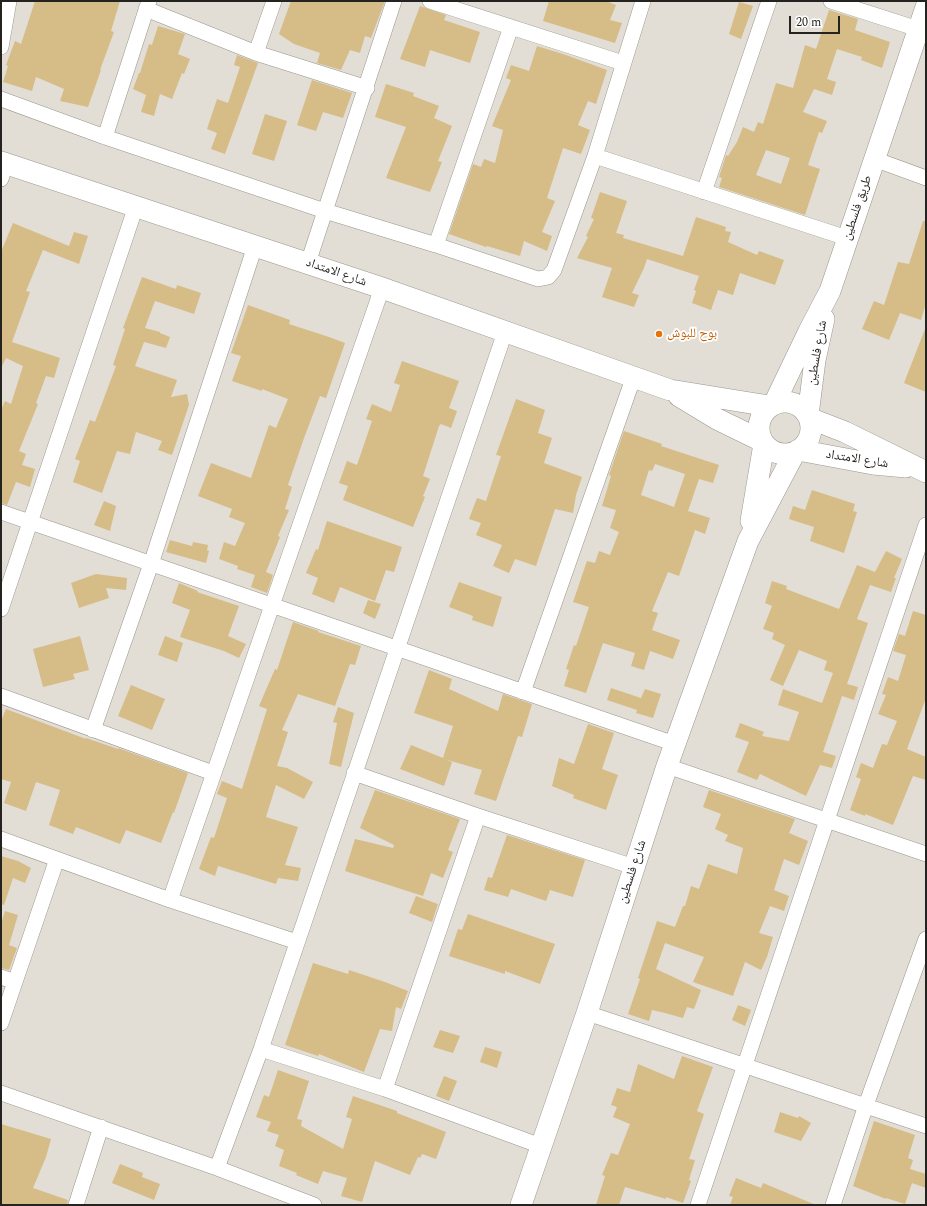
<!DOCTYPE html>
<html>
<head>
<meta charset="utf-8">
<style>
  body { margin:0 }
  #map { position:relative; width:927px; height:1206px; overflow:hidden; background:#e2ded5; font-family:Spectral,serif }
  canvas { display:block }
  .frame { position:absolute; inset:0; border:2px solid #252320; pointer-events:none }
  .scale { position:absolute; left:789px; top:16px; width:51px; height:18px; box-sizing:border-box; border:2px solid #252320; border-top:0; padding-left:5px; font-size:12px; line-height:14px; white-space:nowrap; color:#252320; -webkit-text-stroke:3px #fff; paint-order:stroke }
</style>
</head>
<body>
<div id="map">
<canvas width="927" height="1206"></canvas>
<div class="frame"></div>
<div class="scale">20 m</div>
</div>
<script>
const g = document.querySelector('canvas').getContext('2d');
g.lineJoin = 'round';
function fill(path, color) { g.fillStyle = color; g.fill(path, 'evenodd'); }
const poly = rows => new Path2D(rows.map(r => 'M' + r).join(''));
function strokePath(path, color, width, dash) { g.strokeStyle = color; g.lineWidth = width; g.lineCap = dash ? 'butt' : 'round'; g.setLineDash(dash || []); g.stroke(path); }
function drawText(font, color, halo, rows, align = 'center') {
  g.font = font + ' Spectral,"Noto Naskh Arabic",serif'; g.lineWidth = 3.5; g.setLineDash([]); g.textBaseline = 'middle'; g.strokeStyle = halo; g.fillStyle = color; for (const [text, x, y, turn = 0] of rows) {
    g.save(); g.translate(x, y); g.rotate((+turn || 0) * Math.PI / 180); g.textAlign = isNaN(turn) ? turn : align; if (halo) g.strokeText(text, 0, 0); g.fillText(text, 0, 0); g.restore();
  }
}
const building = poly([
  [35,1,120,1,111,31,114,32,100,70,101,70,88,107,60,101,64,89,36,77,32,91,3,82,8,66,6,65,15,41,21,44],
  [291,1,385,1,371,38,365,36,360,53,350,50,341,70,317,63,320,53,294,44,279,34],
  [549,1,606,1,616,5,610,20,622,23,615,43,543,21],
  [739,2,753,6,741,39,729,34],
  [420,6,446,15,444,20,480,32,470,63,430,50,425,67,400,59],
  [829,10,858,19,855,30,890,42,882,68,861,60,862,57,837,49,827,79,836,82,832,95,814,89,803,112,827,121,822,133,819,132,808,165,820,169,805,215,719,187,722,178,719,177,726,155,728,156,737,142,743,127,754,132,758,122,763,124,776,83,793,88,805,45,816,49],
  [766,150,790,158,781,184,756,175],
  [158,26,185,34,178,54,190,59,184,74,182,73,172,99,160,94,154,116,141,112,146,95,133,89,139,73,140,73,149,44,152,45],
  [537,46,566,55,607,70,596,104,588,101,578,125,590,130,581,154,563,148,547,198,555,201,542,232,552,236,547,251,524,241,520,256,487,246,486,247,449,234,473,164,481,167,484,159,495,163,503,130,492,126,511,80,506,78,511,65,529,71],
  [237,55,258,63,225,154,211,149,217,133,207,129,217,99,228,103,240,67,234,65],
  [312,80,352,93,343,118,323,112,316,131,297,125],
  [386,84,414,93,413,96,439,106,434,118,452,126,438,161,442,162,430,192,386,178,406,127,375,117],
  [265,114,287,121,274,161,252,154],
  [600,192,627,201,616,233,624,235,623,238,683,256,696,217,726,227,725,231,731,232,728,242,757,255,759,251,784,260,775,285,740,273,733,295,718,290,711,310,692,303,696,291,694,290,699,276,647,259,644,268,632,293,639,295,634,307,602,297,612,268,577,258,588,237,586,236,594,219,591,218],
  [923,221,926,221,926,303,921,320,900,313,889,340,862,329,874,301,884,305,898,262,909,264],
  [13,223,69,246,74,232,88,236,79,264,43,250,26,291,30,292,12,342,60,358,54,378,46,376,36,403,38,404,19,451,26,454,22,465,35,469,30,487,16,482,7,505,1,503,1,410,5,401,11,404,23,366,6,358,1,368,1,252],
  [142,277,176,289,177,285,201,293,194,314,155,301,145,328,160,332,160,333,170,337,166,348,144,342,135,366,177,380,171,397,187,394,189,405,172,455,158,450,162,441,136,432,130,454,117,451,102,493,73,482,80,461,75,459,90,420,95,422,116,366,113,365,125,329,123,328],
  [248,305,290,320,289,324,329,337,345,343,326,398,320,396,304,438,288,485,292,487,285,509,289,510,278,536,280,537,266,572,273,575,267,593,251,587,255,575,237,569,238,566,219,559,224,542,235,546,245,523,229,517,232,509,198,496,211,463,251,478,269,425,276,428,288,399,262,389,262,391,232,381,241,356,231,353],
  [925,329,926,329,926,392,904,383],
  [402,361,459,381,449,408,457,411,451,428,441,424,439,426,423,476,430,479,423,496,425,497,413,527,343,500,348,486,339,483,347,461,357,465,372,421,366,419,372,404,391,412,400,385,394,383],
  [516,399,545,410,538,433,552,438,544,463,582,477,576,495,573,513,555,509,536,566,515,559,509,573,493,566,502,545,476,535,481,523,469,519,477,498,486,501,501,456,496,455],
  [624,431,662,444,661,446,719,465,713,483,699,479,688,511,710,518,705,534,695,530,679,576,668,572,652,611,658,613,652,630,680,640,673,659,650,651,644,670,631,666,635,653,603,643,586,693,564,686,569,670,566,669,574,645,576,646,589,607,573,602,587,561,595,563,599,551,610,555,619,532,610,528,616,510,602,506,611,476,609,475],
  [655,464,685,474,674,507,641,495,649,470,652,471],
  [812,490,855,504,853,511,857,512,844,553,810,541,814,527,789,519,793,506,805,510],
  [104,501,116,506,110,531,94,525],
  [327,521,402,547,394,572,386,570,375,601,340,587,334,603,312,594,318,578,306,573,316,549,318,550],
  [170,540,192,546,193,542,208,545,207,550,209,551,206,563,166,552],
  [886,551,902,559,894,578,896,578,891,592,870,585,857,619,868,623,847,684,858,687,854,700,842,696,823,752,836,756,832,768,820,765,806,796,760,774,757,780,737,772,749,742,735,737,740,723,764,732,762,736,789,741,799,712,778,705,783,689,822,703,833,673,824,670,827,661,799,650,783,686,770,680,785,645,772,639,774,633,763,629,772,606,765,603,772,581,787,586,786,589,839,609,857,565,875,572],
  [96,574,127,578,126,590,106,588,109,598,79,608,71,583],
  [459,582,502,597,493,627,472,620,473,616,449,607],
  [179,583,198,591,197,592,239,606,228,636,246,644,239,658,224,651,180,637,190,610,172,603],
  [368,600,381,604,375,619,363,613],
  [913,611,926,615,926,698,907,749,926,757,926,780,913,776,893,825,865,814,865,816,850,810,861,779,856,777,861,763,873,768,882,744,887,745,897,721,878,714,886,695,882,694,888,677,898,681,906,655,893,651,899,634,905,636],
  [293,622,319,631,318,632,361,646,355,665,350,664,335,706,298,694,282,730,288,732,277,766,287,768,313,782,304,799,276,785,266,817,298,827,285,865,301,868,298,881,278,878,276,884,218,866,215,876,199,869,211,837,214,838,227,798,217,794,222,781,242,789,267,709,259,706,275,669,277,670],
  [80,636,89,670,73,674,75,679,43,687,33,649],
  [165,636,183,643,177,662,158,655],
  [429,670,452,679,449,689,498,711,503,694,532,704,522,737,518,736,496,801,474,794,482,770,444,759,452,762,444,786,400,769,411,745,443,758,453,726,414,713],
  [131,685,165,699,152,730,118,716],
  [611,688,641,698,645,689,661,694,653,718,636,713,637,710,607,700],
  [338,707,354,713,341,767,329,764,337,723,333,722],
  [6,709,86,739,86,738,118,749,118,748,188,773,174,813,173,812,161,843,126,830,120,844,76,827,73,834,49,825,60,790,36,782,26,811,4,803,11,782,1,779,1,721],
  [588,724,614,733,602,769,618,775,606,810,573,798,574,795,552,786,559,758,574,764],
  [375,790,460,819,448,850,453,852,443,878,431,873,423,896,345,871,355,839,393,848,394,845,360,828],
  [709,790,795,819,789,833,808,841,799,865,784,859,774,890,789,896,784,911,770,906,759,933,773,937,767,957,761,970,745,962,733,996,693,982,704,957,665,943,656,969,701,990,694,1009,687,1007,683,1018,665,1013,652,1010,649,1021,628,1014,640,979,638,978,657,921,675,927,683,906,685,906,691,886,699,889,708,864,737,874,743,848,725,841,728,835,715,829,721,814,703,807],
  [507,835,585,860,573,897,550,890,546,901,511,889,508,897,484,890,488,877,492,878],
  [1,856,18,861,31,868,25,883,13,878,4,905,1,904],
  [416,896,438,904,432,922,409,913],
  [5,911,18,915,9,945,17,948,9,970,1,968,1,924],
  [468,914,555,944,540,984,505,971,505,974,449,956,458,929,462,930],
  [313,963,348,974,349,970,385,982,408,991,401,1009,396,1007,392,1031,380,1029,364,1072,319,1054,318,1056,285,1045],
  [738,1005,751,1010,745,1026,732,1020],
  [440,1030,460,1036,453,1053,433,1047],
  [485,1047,502,1052,497,1068,480,1062],
  [682,1056,713,1067,697,1111,704,1114,689,1159,695,1160,689,1180,691,1181,683,1203,666,1197,666,1199,625,1187,619,1205,596,1205,605,1176,602,1175,611,1153,618,1155,630,1124,613,1117,617,1107,611,1105,617,1088,630,1092,638,1064,674,1079],
  [278,1070,309,1081,297,1119,302,1120,301,1126,343,1149,352,1119,346,1117,353,1096,397,1111,397,1113,446,1132,436,1159,422,1154,420,1158,418,1157,410,1175,375,1161,362,1202,341,1196,347,1178,323,1171,318,1184,296,1175,297,1173,279,1166,284,1150,275,1146,279,1135,267,1131,271,1122,256,1117,264,1095,269,1097],
  [444,1076,457,1081,449,1101,436,1096],
  [780,1112,798,1118,799,1116,811,1123,801,1141,774,1132],
  [874,1121,915,1135,908,1158,913,1160,910,1169,926,1174,926,1188,912,1183,905,1204,886,1198,886,1199,853,1186],
  [1,1124,51,1139,46,1157,33,1188,68,1200,67,1205,1,1205],
  [120,1164,143,1173,142,1177,160,1184,154,1200,112,1183],
  [736,1178,761,1188,763,1183,816,1205,730,1205,733,1197,729,1196]
]);
const street = poly([
  [430,1,623,63],
  [831,1,918,29],
  [146,9,256,53,367,88],
  [1,47,9,1],
  [256,53,274,1],
  [1,99,105,137,325,211,436,245,538,279,548,277,554,270,595,156,643,1],
  [105,137,149,1],
  [595,156,847,238],
  [874,159,926,178],
  [1,179,6,164],
  [704,192,769,1],
  [436,245,511,27],
  [308,263,394,1],
  [1,512,675,744],
  [1,609,136,206],
  [523,692,634,376],
  [1,696,213,773],
  [93,730,151,564,255,246],
  [667,766,926,854],
  [354,773,478,816,634,867],
  [1,839,170,900,297,942],
  [170,900,382,288],
  [1,977,15,982],
  [587,1013,926,1126],
  [1,1023,57,859],
  [261,1049,385,1089,541,1146],
  [385,1089,478,816],
  [1,1093,217,1168,314,1205],
  [217,1168,261,1049,505,332],
  [76,1205,101,1127],
  [698,1205,926,525],
  [833,1205,866,1105,926,939]
]);
const secondary = poly([
  [1,162,382,288,670,390,769,406],
  [679,396,717,419,762,441],
  '759 428a26 26 0 1 1 52 0a26 26 0 1 1-52 0Z',
  [774,404,809,331,830,291,926,7],
  [808,415,815,360,824,319],
  [809,418,845,432,926,472],
  [798,450,873,464,906,467],
  [751,521,764,444],
  [521,1205,587,1013,667,766,748,541,795,452]
]);
const markers = [
  [659,334,4,"#e8710a"]
];
const streetNames = [
  ["طريق فلسطين",858,208,-71],
  ["شارع الامتداد",336,273,19],
  ["شارع فلسطين",818,353,-80],
  ["شارع الامتداد",857,460,9],
  ["شارع فلسطين",633,872,-72]
];
const foodNames = [
  ["بوح للبوش",667,334]
];
fill(building, '#d6bc87');
strokePath(street, '#9a968e', 16);
strokePath(secondary, '#9a968e', 22);
strokePath(street, '#fff', 15);
strokePath(secondary, '#fff', 21);
for (const [x, y, r, color] of markers) { const dot = new Path2D(); dot.arc(x, y, r, 0, 2 * Math.PI); g.fillStyle = color; g.fill(dot); strokePath(dot, '#fff', 1.5); }
drawText('13px', '#252320', '#fff', streetNames);
drawText('13px', '#c56008', '#fff', foodNames, 'left');
</script>
</body>
</html>
